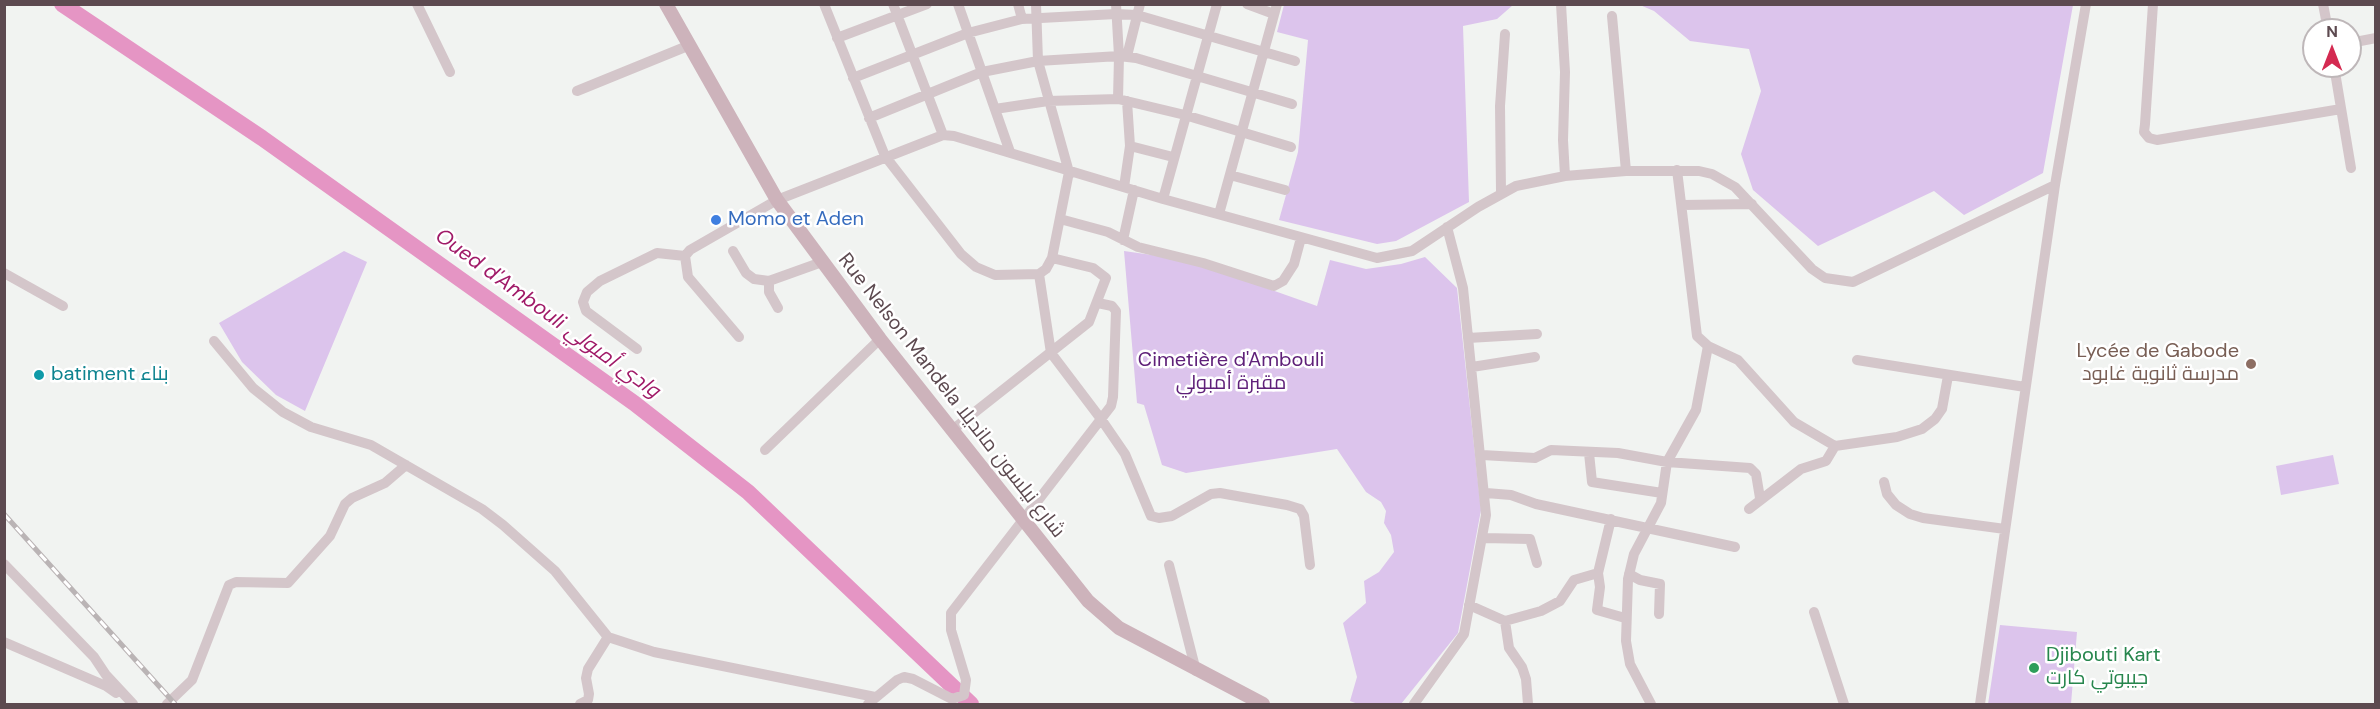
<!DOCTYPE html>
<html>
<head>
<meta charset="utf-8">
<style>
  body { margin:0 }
  #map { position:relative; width:2380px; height:709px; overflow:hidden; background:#f1f3f1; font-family:"DM Sans",sans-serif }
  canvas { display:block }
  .frame { position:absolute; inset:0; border:6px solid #5d4a50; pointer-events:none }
  .north { position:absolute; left:2302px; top:18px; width:60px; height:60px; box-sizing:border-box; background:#fff; border:2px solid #beb7b9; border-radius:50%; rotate:0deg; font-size:16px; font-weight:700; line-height:24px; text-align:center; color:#5d4a50 }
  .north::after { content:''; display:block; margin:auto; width:21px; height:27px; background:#d42a51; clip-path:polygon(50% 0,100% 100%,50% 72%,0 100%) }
</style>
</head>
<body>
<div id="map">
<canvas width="2380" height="709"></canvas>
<div class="frame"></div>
<div class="north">N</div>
</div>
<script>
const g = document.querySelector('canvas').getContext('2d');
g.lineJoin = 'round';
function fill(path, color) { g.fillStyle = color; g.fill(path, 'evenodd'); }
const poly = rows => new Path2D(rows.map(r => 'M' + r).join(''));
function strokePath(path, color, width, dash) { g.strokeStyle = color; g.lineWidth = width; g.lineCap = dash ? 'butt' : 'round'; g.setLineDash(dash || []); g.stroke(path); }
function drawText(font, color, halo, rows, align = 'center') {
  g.font = font + ' "DM Sans",Cairo,sans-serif'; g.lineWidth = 5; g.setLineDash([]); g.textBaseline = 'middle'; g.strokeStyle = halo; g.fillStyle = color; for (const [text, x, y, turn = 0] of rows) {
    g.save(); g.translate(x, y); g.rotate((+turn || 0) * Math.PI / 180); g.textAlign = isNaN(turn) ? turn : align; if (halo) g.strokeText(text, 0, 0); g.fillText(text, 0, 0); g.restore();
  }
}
const green = poly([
  [1284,5,1513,5,1497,19,1463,26,1469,202,1396,241,1377,244,1279,220,1298,152,1308,40,1277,32],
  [1640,5,2073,5,2043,173,1964,215,1934,191,1818,246,1753,190,1741,154,1761,91,1749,49,1690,41,1654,11],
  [344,251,367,262,305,411,276,395,242,362,219,323],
  [1124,251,1187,260,1317,306,1330,260,1366,269,1401,264,1425,257,1457,288,1481,510,1458,633,1401,704,1358,704,1350,701,1357,677,1343,623,1366,603,1364,581,1379,572,1394,552,1391,535,1384,523,1386,511,1381,502,1366,492,1337,449,1186,473,1162,465,1144,405,1137,403],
  [2333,455,2339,484,2281,495,2276,466],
  [2000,625,2077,632,2071,704,1988,704]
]);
const river = poly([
  [62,4,262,138,634,403,748,492,971,704]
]);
const minor = poly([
  [417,4,450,72],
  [824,4,885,156,961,254,976,267,995,275,1039,274,1046,269,1052,258,1069,172,1038,61,1036,4],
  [893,4,943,135],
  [958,4,1010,152],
  [1018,4,1022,19],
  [1116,4,1119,56,1118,99],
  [1247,4,1274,14],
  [1561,4,1565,72,1563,140,1565,176],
  [2153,4,2145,124,2144,132,2149,138,2157,140,2341,109],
  [2323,4,2328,30],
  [1612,16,1626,171],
  [837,38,927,4],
  [2350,43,2376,38],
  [1127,56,1140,4],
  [2334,66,2351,168],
  [853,78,968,33,1022,19,1116,14,1137,15,1295,61],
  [577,91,690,45],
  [995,109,1048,101,1118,99,1185,115,1291,147],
  [869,118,982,72,1038,61,1119,56,1136,58,1292,104],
  [1130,146,1173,157],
  [1677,170,1697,336,1708,346,1738,360,1794,422,1835,446,1897,437,1922,429,1935,419,1942,409,1948,376],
  [1230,175,1285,190],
  [1124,187,1130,146,1127,101],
  [1501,192,1500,106,1505,34],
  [1163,199,1217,4],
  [1682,205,1752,204],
  [1219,214,1277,4],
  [1060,219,1108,232,1138,247,1203,263,1274,286,1283,281,1294,264,1301,238],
  [1123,240,1134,190],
  [733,251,746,273,754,279,769,281,822,262],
  [4,273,63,306],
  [769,281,769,292,778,308],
  [1098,303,1112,306,1116,311,1113,397,1111,406,1101,419,1125,454,1151,516,1159,518,1172,516,1211,494,1220,493,1287,505,1300,509,1304,516,1310,565],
  [739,337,688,277,685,256,690,250,777,200,943,135,954,136,1163,199,1377,258,1412,251,1478,207,1516,186,1565,176,1626,171,1699,171,1712,174,1735,187,1812,269,1825,278,1853,282,2055,185],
  [1468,338,1537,334],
  [214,341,253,388,283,412,311,427,371,445,482,509,503,525,555,571,608,637,654,652,875,697],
  [637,349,586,311,583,302,587,292,600,281,657,253,685,256],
  [1857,360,2025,387],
  [1472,367,1535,357],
  [951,431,1089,322,1106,278,1093,268,1052,258],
  [765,450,880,339],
  [1589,453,1592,482,1662,493],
  [1482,455,1535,458,1551,450,1618,453,1667,462,1750,468,1756,474,1760,498],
  [1884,482,1887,494,1896,505,1910,514,1923,518,2005,529],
  [1486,493,1511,495,1536,504,1735,547],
  [1749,509,1801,469,1826,461,1835,446],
  [1484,538,1530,539,1537,563],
  [4,564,94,657,106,675,133,704],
  [1169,565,1196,671],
  [1598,573,1600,587,1597,610,1625,618],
  [1629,574,1640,580,1660,584,1659,614],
  [1469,605,1505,621,1541,611,1560,601,1574,580,1598,573,1611,519],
  [1814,612,1844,704],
  [1505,621,1509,648,1522,667,1526,679,1528,704],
  [4,642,106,686,116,693],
  [167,704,192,680,229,585,236,582,288,583,330,536,345,504,352,498,385,483,406,465],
  [580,704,588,700,589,694,586,678,588,669,608,637],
  [868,704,897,680,904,677,913,679,952,699,964,695,966,680,951,630,951,613,1101,419,1051,353,1039,274],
  [1414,704,1464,634,1486,515,1463,288,1447,227],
  [1651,704,1630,664,1626,641,1628,579,1634,554,1661,503,1667,462,1696,410,1708,346],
  [1980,704,2055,185,2086,4]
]);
const major = poly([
  [666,4,777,200,880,339,1088,601,1119,628,1263,704]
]);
const rail = poly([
  [4,514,175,704]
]);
const markers = [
  [716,220,6,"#3f7fe0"],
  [2251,364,6,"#8d6e63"],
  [39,375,6,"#0f9aa8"],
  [2034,668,6,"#2e9e5b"]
];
const shopNames = [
  ["Momo et Aden",728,220]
];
const educationNames = [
  ["Lycée de Gabode",2239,352],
  ["مدرسة ثانوية غابود",2239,375]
];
const parkNames = [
  ["Cimetière d'Ambouli",1231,361],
  ["مقبرة أمبولي",1231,384]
];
const cultureNames = [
  ["batiment بناء",51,375]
];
const streetNames = [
  ["Rue Nelson Mandela شارع نيلسون مانديلا",951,396,52]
];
const leisureNames = [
  ["Djibouti Kart",2046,656],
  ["جيبوتي كارت",2046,679]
];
const waterNames = [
  ["Oued d'Ambouli وادي أمبولي",547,314,36]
];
fill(green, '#dcc4ec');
strokePath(river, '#e595c4', 16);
strokePath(minor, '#d4c6ca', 10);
strokePath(major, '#cdb3bb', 14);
strokePath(rail, '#bab4b5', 5);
strokePath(rail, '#fff', 3, [9]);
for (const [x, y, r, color] of markers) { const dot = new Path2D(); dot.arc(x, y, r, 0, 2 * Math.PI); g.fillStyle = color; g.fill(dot); strokePath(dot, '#fff', 2); }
drawText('20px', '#366cbe', '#fff', shopNames, 'left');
drawText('20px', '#785e54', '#fff', educationNames, 'right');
drawText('20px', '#5f2079', '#fff', parkNames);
drawText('20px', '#0d838f', '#fff', cultureNames, 'left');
drawText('20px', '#5d4a50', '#fff', streetNames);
drawText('20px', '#27864d', '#fff', leisureNames, 'left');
drawText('italic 21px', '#a01a68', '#fff', waterNames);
</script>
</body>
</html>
